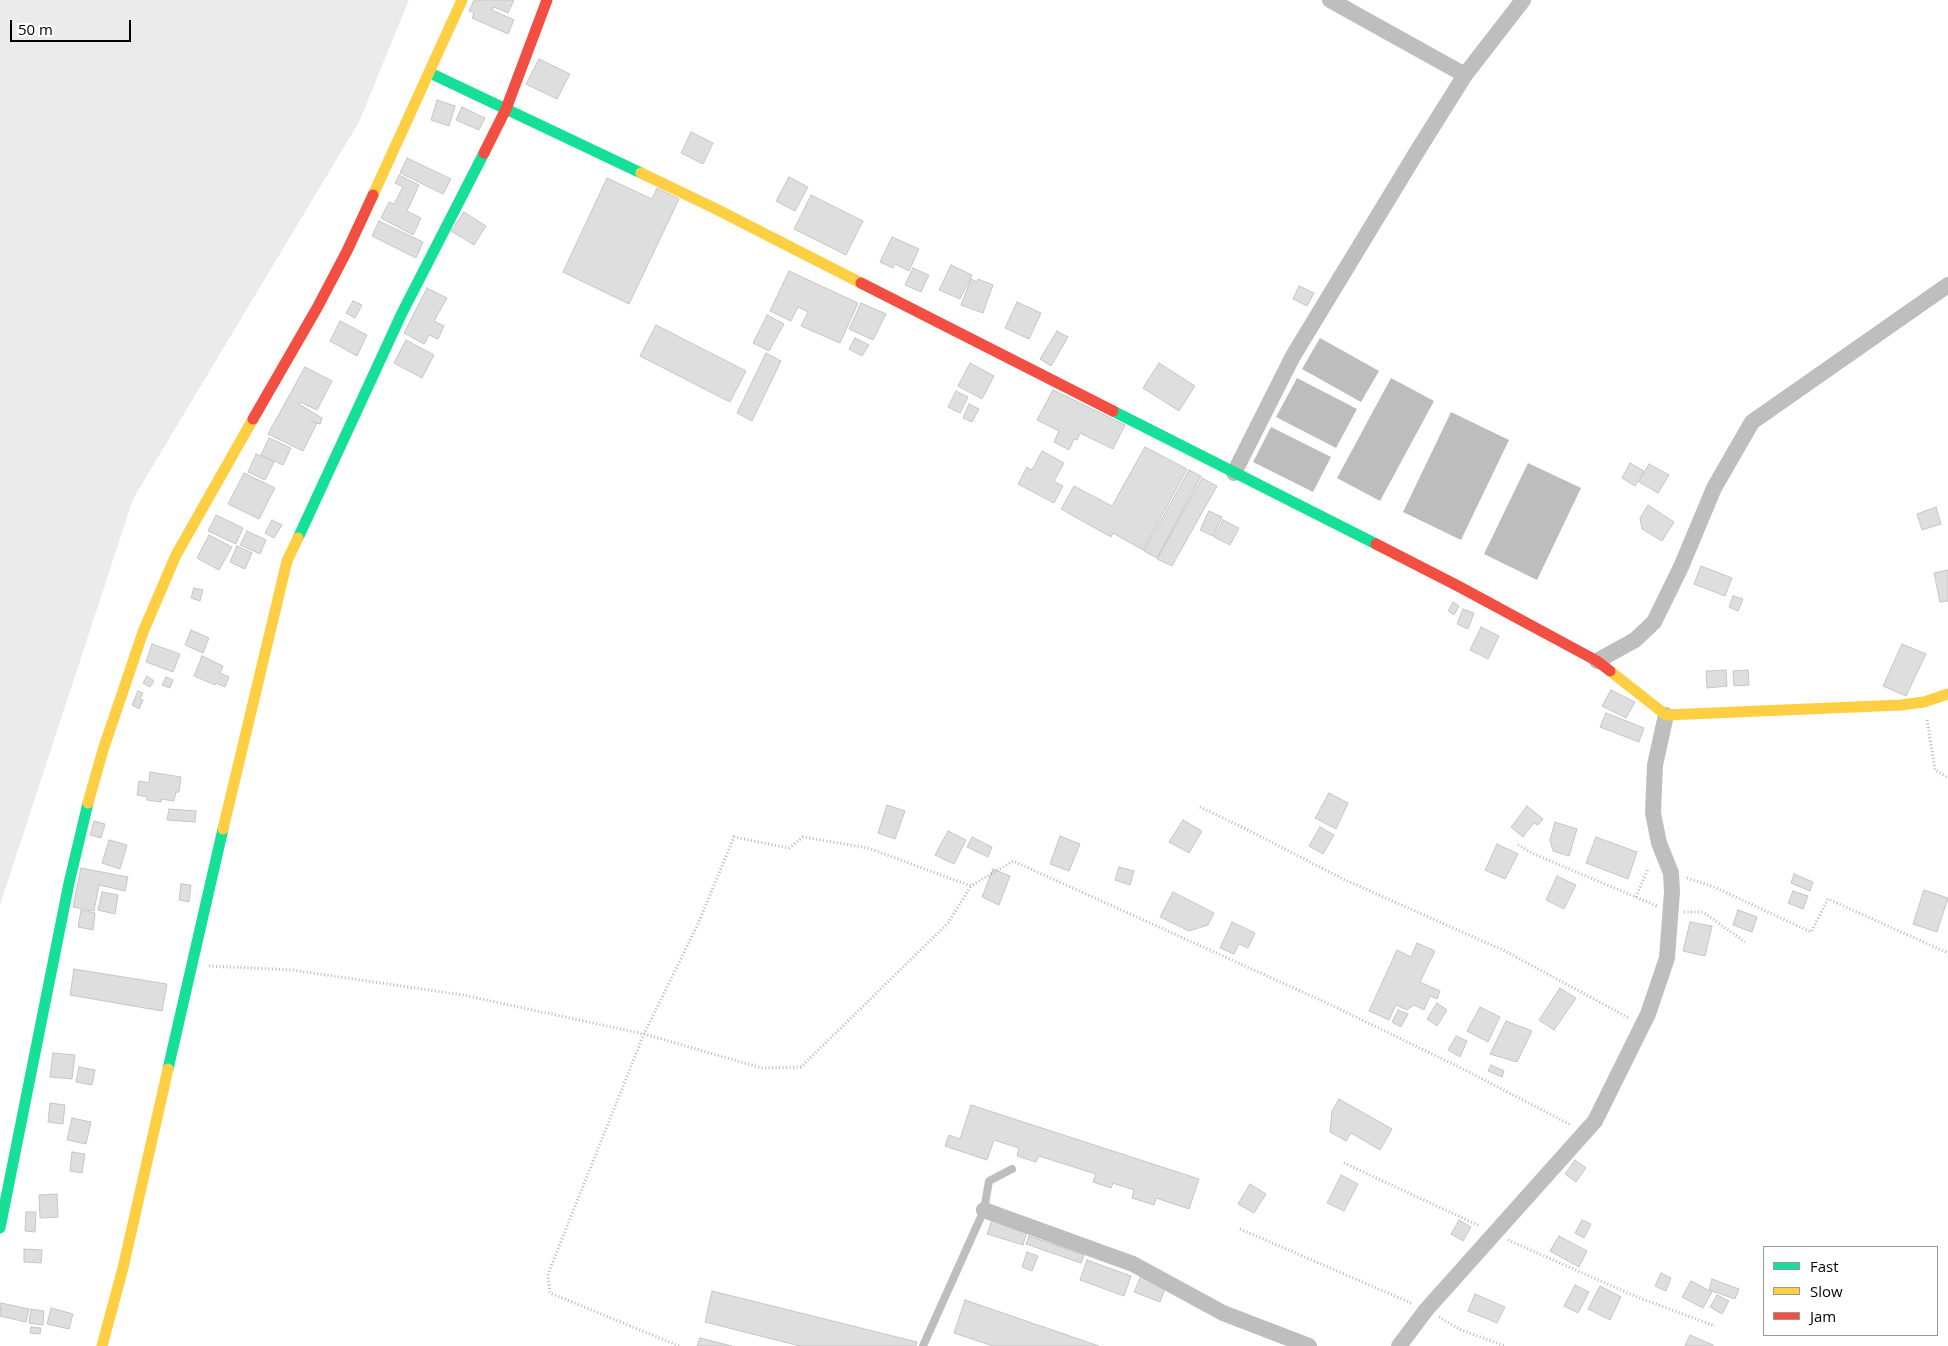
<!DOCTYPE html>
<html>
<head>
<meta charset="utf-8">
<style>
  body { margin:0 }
  #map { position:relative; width:1948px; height:1346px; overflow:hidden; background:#fff; font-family:"Open Sans",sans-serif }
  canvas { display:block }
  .legend { position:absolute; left:1763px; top:1246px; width:175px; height:90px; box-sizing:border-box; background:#fff; border:1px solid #999; margin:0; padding:6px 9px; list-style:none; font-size:15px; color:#000 }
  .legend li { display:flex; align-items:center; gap:10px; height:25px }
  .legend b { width:25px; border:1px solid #999 }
  .scale { position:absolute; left:10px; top:20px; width:121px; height:22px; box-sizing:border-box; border:2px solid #000; border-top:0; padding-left:6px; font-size:15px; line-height:18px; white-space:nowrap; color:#000; -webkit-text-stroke:4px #fff; paint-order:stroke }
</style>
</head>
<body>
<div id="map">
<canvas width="1948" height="1346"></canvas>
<ul class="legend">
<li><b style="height:6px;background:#16e098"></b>Fast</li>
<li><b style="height:6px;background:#ffcf43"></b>Slow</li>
<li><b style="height:6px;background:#f24e42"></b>Jam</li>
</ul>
<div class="scale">50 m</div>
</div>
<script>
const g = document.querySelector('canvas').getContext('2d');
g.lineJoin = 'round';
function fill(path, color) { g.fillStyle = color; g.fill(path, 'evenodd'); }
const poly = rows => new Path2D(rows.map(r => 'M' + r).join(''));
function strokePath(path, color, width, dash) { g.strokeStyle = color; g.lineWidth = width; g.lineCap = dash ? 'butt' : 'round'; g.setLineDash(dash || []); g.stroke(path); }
const green = poly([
  [0,0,409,0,359,122,133,499,0,905]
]);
const water = poly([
  [1320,338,1379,371,1361,402,1302,369],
  [1297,378,1357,409,1336,448,1276,417],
  [1391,378,1434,401,1380,501,1337,478],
  [1451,412,1509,440,1461,540,1403,512],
  [1271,427,1331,457,1313,492,1253,462],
  [1528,463,1581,488,1537,580,1484,554]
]);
const building = poly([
  [474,0,514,0,508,13,494,7,492,10,514,20,508,34,472,18,474,13,469,11,474,0],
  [539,59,570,74,557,99,526,84,539,59],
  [437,100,455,106,449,126,431,120,437,100],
  [462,107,485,118,479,130,456,120,462,107],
  [691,132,713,143,703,164,681,153,691,132],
  [407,158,451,179,443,194,400,173,407,158],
  [399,175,419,185,407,211,421,218,413,235,381,218,389,202,394,204,403,187,395,183,399,175],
  [789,177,808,187,795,211,776,201,789,177],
  [607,178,652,199,657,188,679,199,629,304,563,272,607,178],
  [811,195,863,221,846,255,794,229,811,195],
  [464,212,486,226,474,245,451,231,464,212],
  [379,221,423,242,416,258,372,236,379,221],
  [892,237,919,249,909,271,895,264,893,268,880,262,892,237],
  [951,265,972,275,960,299,939,290,951,265],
  [913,268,929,275,921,292,905,285,913,268],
  [789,271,858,303,840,343,801,326,808,312,798,307,791,321,770,311,789,271],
  [971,279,977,282,978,279,993,285,983,313,961,305,971,279],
  [1299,286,1314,293,1307,306,1293,299,1299,286],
  [427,288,447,298,434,321,444,326,438,339,429,335,424,344,404,333,427,288],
  [353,301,362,305,355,318,346,313,353,301],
  [1017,302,1041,313,1029,339,1005,328,1017,302],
  [861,303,886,314,873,340,849,329,861,303],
  [767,315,784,324,769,351,753,343,767,315],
  [340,321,367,335,357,356,330,341,340,321],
  [656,325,746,371,730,402,640,356,656,325],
  [1057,331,1068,337,1051,366,1040,359,1057,331],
  [855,338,869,345,862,356,849,349,855,338],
  [406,340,434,355,422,378,394,363,406,340],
  [766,353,781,361,752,421,737,413,766,353],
  [970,363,994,376,982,399,958,386,970,363],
  [1159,363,1195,386,1179,411,1143,388,1159,363],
  [305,367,332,381,317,410,300,402,299,404,322,418,320,424,311,421,317,423,303,451,268,434,305,367],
  [1053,390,1125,425,1113,449,1080,433,1077,440,1074,439,1069,450,1054,442,1059,431,1037,420,1053,390],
  [956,391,968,397,960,413,948,407,956,391],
  [969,404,979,409,972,422,963,418,969,404],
  [269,438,291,448,283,465,261,455,269,438],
  [1145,447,1187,469,1143,550,1113,533,1111,537,1061,509,1074,486,1112,506,1145,447],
  [1042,451,1064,463,1054,481,1063,486,1054,503,1018,484,1027,467,1032,470,1042,451],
  [256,454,274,462,265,480,248,472,256,454],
  [1630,463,1644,471,1635,486,1622,478,1630,463],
  [1649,464,1669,475,1658,493,1639,482,1649,464],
  [1189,470,1201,476,1157,558,1144,551,1189,470],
  [244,473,275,488,259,519,228,504,244,473],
  [1202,478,1217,486,1172,566,1157,559,1202,478],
  [1648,505,1674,522,1662,541,1642,529,1640,518,1648,505],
  [1936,507,1941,524,1922,530,1917,514,1936,507],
  [1209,511,1222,517,1213,536,1200,530,1209,511],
  [216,515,243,528,236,544,208,531,216,515],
  [272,520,282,525,274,538,265,533,272,520],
  [1223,520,1239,528,1230,545,1214,537,1223,520],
  [247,531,266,540,260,554,240,545,247,531],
  [209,535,232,547,219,570,197,558,209,535],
  [237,546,252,553,245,569,230,562,237,546],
  [1701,566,1732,578,1725,596,1694,584,1701,566],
  [1948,570,1948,601,1940,602,1934,573,1948,570],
  [194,588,203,590,200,601,191,598,194,588],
  [1733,596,1743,599,1738,611,1729,607,1733,596],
  [1453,602,1459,606,1454,615,1448,611,1453,602],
  [1463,609,1474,613,1468,629,1457,624,1463,609],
  [1481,627,1499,636,1488,659,1470,650,1481,627],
  [191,630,209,638,203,653,185,645,191,630],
  [152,644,180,654,173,672,146,662,152,644],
  [1902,644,1926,654,1906,696,1883,686,1902,644],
  [202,656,223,666,220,673,229,677,225,687,216,683,215,685,194,676,202,656],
  [1726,670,1727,686,1707,688,1706,671,1726,670],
  [1748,670,1749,685,1734,686,1733,671,1748,670],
  [147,676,154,681,150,687,143,683,147,676],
  [166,677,173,680,170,688,162,685,166,677],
  [1611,690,1635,702,1626,718,1602,706,1611,690],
  [138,691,143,693,140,699,143,700,139,709,132,705,138,691],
  [1606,713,1644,728,1639,742,1600,727,1606,713],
  [150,772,181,777,179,792,176,792,174,801,161,799,161,802,147,800,147,797,137,795,139,781,149,783,150,772],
  [1329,793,1348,803,1336,829,1315,818,1329,793],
  [887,805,905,811,895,839,878,833,887,805],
  [1527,806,1543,819,1538,825,1534,823,1523,837,1511,827,1527,806],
  [169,809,196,811,195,822,167,820,169,809],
  [1183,820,1202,831,1189,853,1169,842,1183,820],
  [94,821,105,824,101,838,90,835,94,821],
  [1555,822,1577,829,1569,856,1553,851,1550,840,1555,822],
  [1320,827,1334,835,1323,854,1309,846,1320,827],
  [948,831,966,840,954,864,935,855,948,831],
  [1060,836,1080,844,1069,871,1050,864,1060,836],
  [972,837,992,847,988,857,967,847,972,837],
  [1596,837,1637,852,1628,879,1586,863,1596,837],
  [109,840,127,845,120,869,102,863,109,840],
  [1497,844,1518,854,1505,879,1485,870,1497,844],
  [1119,867,1134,871,1130,885,1115,880,1119,867],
  [81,868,128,877,125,891,99,885,94,911,73,907,81,868],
  [993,869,1010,876,999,905,982,897,993,869],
  [1794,874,1813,882,1810,891,1791,883,1794,874],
  [1557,876,1576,885,1564,909,1546,900,1557,876],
  [181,884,191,885,189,902,179,900,181,884],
  [1924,890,1948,898,1937,932,1913,924,1924,890],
  [1793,891,1808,896,1803,909,1788,903,1793,891],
  [102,892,118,895,115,914,98,910,102,892],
  [1173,892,1214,913,1208,925,1189,931,1160,917,1173,892],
  [81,910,95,913,93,930,78,927,81,910],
  [1738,910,1757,917,1752,932,1733,925,1738,910],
  [1232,922,1255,933,1248,948,1239,944,1234,954,1220,948,1232,922],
  [1690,922,1712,926,1705,956,1683,951,1690,922],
  [1417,943,1435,951,1420,982,1440,991,1437,999,1430,996,1424,1010,1414,1005,1407,1010,1396,1005,1389,1020,1369,1011,1397,950,1411,957,1417,943],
  [74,969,167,984,162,1011,70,995,74,969],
  [1560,988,1576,998,1554,1030,1539,1020,1560,988],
  [1437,1003,1447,1010,1437,1026,1427,1019,1437,1003],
  [1480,1007,1500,1017,1488,1042,1467,1031,1480,1007],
  [1398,1010,1408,1014,1401,1027,1392,1022,1398,1010],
  [1506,1021,1532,1031,1517,1062,1490,1054,1506,1021],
  [1456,1036,1467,1041,1460,1057,1448,1050,1456,1036],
  [53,1053,75,1055,72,1079,50,1077,53,1053],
  [1491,1065,1504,1071,1502,1077,1488,1071,1491,1065],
  [79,1067,95,1070,92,1085,76,1082,79,1067],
  [1339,1099,1392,1129,1380,1150,1351,1133,1346,1141,1330,1132,1332,1111,1339,1099],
  [50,1103,65,1105,63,1124,48,1122,50,1103],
  [971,1105,1199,1179,1189,1209,1156,1198,1154,1205,1132,1198,1134,1190,1113,1183,1111,1188,1093,1182,1096,1174,1039,1156,1036,1162,1017,1156,1019,1148,994,1140,987,1160,945,1146,949,1135,960,1139,971,1105],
  [72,1118,91,1122,86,1144,67,1140,72,1118],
  [72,1152,85,1154,82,1173,70,1171,72,1152],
  [1575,1160,1586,1168,1576,1182,1565,1174,1575,1160],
  [1341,1175,1358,1184,1344,1211,1327,1203,1341,1175],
  [1250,1184,1266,1194,1254,1213,1238,1204,1250,1184],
  [57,1194,58,1217,40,1218,39,1195,57,1194],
  [26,1212,36,1212,35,1232,25,1231,26,1212],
  [992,1220,1027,1231,1023,1245,987,1234,992,1220],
  [1459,1220,1471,1227,1463,1241,1451,1234,1459,1220],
  [1582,1220,1591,1224,1584,1238,1575,1233,1582,1220],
  [1029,1236,1084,1255,1081,1263,1026,1244,1029,1236],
  [1559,1236,1587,1251,1579,1267,1550,1251,1559,1236],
  [24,1249,42,1250,41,1263,24,1262,24,1249],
  [1027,1252,1038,1256,1032,1271,1022,1267,1027,1252],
  [1087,1260,1131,1276,1124,1296,1080,1280,1087,1260],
  [1661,1273,1671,1278,1666,1291,1655,1286,1661,1273],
  [1141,1276,1166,1286,1160,1302,1134,1292,1141,1276],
  [1712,1279,1739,1289,1735,1299,1709,1290,1712,1279],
  [1691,1281,1712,1292,1703,1308,1682,1297,1691,1281],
  [1575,1285,1589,1292,1578,1313,1564,1306,1575,1285],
  [1600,1286,1621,1297,1610,1320,1588,1309,1600,1286],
  [712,1291,917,1342,916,1346,800,1346,705,1322,712,1291],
  [1475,1294,1505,1307,1497,1323,1468,1311,1475,1294],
  [1717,1295,1729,1301,1722,1314,1710,1307,1717,1295],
  [965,1300,1099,1346,993,1346,954,1333,965,1300],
  [1,1303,29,1309,26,1322,0,1316,1,1303],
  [51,1308,73,1314,69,1329,47,1324,51,1308],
  [31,1309,44,1311,43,1325,29,1323,31,1309],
  [31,1327,41,1328,40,1334,30,1333,31,1327],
  [1690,1335,1713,1345,1713,1346,1685,1346,1690,1335],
  [700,1338,732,1346,697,1346,700,1338]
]);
const path = poly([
  [1927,720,1935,770,1948,778],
  [1200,807,1246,829,1343,879,1505,951,1629,1018],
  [1518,845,1534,854,1657,906],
  [1687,878,1714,887,1811,932,1828,899,1948,953],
  [1636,897,1648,869],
  [1684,912,1703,912,1745,942],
  [209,966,292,970,463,995,644,1034,762,1068,801,1067,948,923,971,886],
  [1344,1163,1480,1226],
  [1240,1229,1411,1303],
  [1508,1240,1637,1297,1715,1326],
  [1439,1317,1461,1330,1505,1346],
  [679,1346,550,1293,548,1274,644,1034,698,924,734,837,789,848,803,837,868,848,971,886,1013,861,1329,1004,1465,1070,1571,1125]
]);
const lane = poly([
  [923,1346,984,1210,989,1181,1012,1169]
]);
const street = poly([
  [1330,0,1465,75],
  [1234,473,1293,356,1418,150,1465,75,1523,0],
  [1597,661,1635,640,1654,622,1681,567,1714,488,1752,422,1948,285],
  [984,1210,1133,1264,1223,1313,1309,1346],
  [1399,1346,1426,1310,1595,1121,1648,1014,1667,958,1672,892,1671,873,1659,843,1653,813,1655,765,1666,715]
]);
const fast = poly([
  [430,73,641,173],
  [1113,411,1376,544],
  [298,538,402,313,484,153],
  [168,1069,223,829],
  [0,1228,69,883,88,803]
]);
const slow = poly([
  [641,173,714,208,861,283],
  [373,195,462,0],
  [1610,671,1666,715,1901,705,1924,702,1948,694],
  [88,803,103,750,143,632,176,555,253,419],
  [223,829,287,561,298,538],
  [102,1346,123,1268,168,1069]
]);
const jam = poly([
  [484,153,506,109,547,0],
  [861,283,1113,411],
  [253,419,317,308,347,251,373,195],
  [1376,544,1458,586,1597,661,1610,671]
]);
fill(green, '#ebebeb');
fill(water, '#bdbdbd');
fill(building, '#dedede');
strokePath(building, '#c6c6c6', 1);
strokePath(path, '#b9b9b9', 3, [1, 2.5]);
strokePath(lane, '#bebebe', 8);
strokePath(street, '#bebebe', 16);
strokePath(fast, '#16e098', 11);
strokePath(slow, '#ffcf43', 11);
strokePath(jam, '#f24e42', 11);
</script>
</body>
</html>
